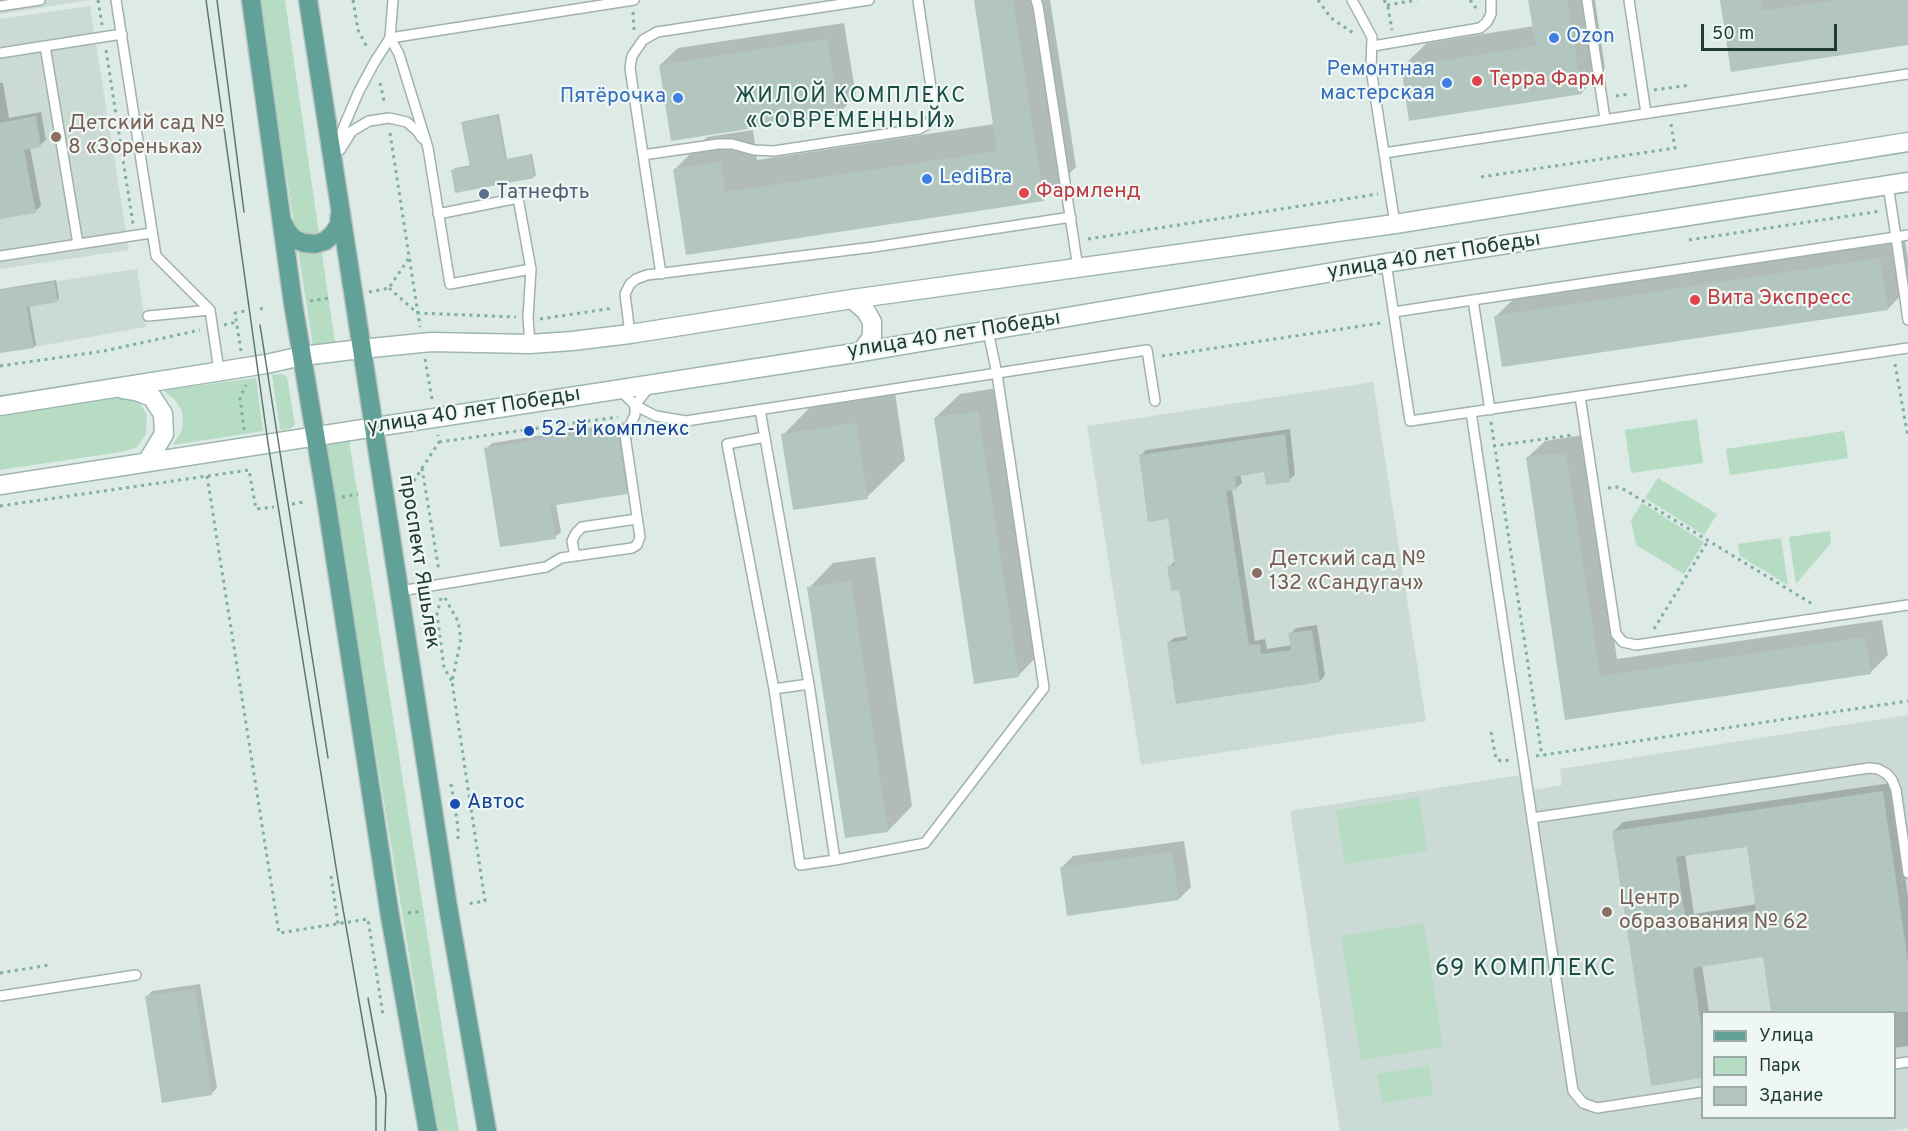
<!DOCTYPE html>
<html>
<head>
<meta charset="utf-8">
<style>
  body { margin:0 }
  #map { position:relative; width:1908px; height:1131px; overflow:hidden; background:#deeae6; font-family:Overpass,sans-serif }
  canvas { display:block }
  .legend { position:absolute; left:1701px; top:1011px; width:195px; height:108px; box-sizing:border-box; background:#eef7f3; border:2px solid #9baba7; margin:0; padding:8px 10px; list-style:none; font-size:18px; color:#1f3a35 }
  .legend li { display:flex; align-items:center; gap:12px; height:30px }
  .legend b { width:30px; border:2px solid #9baba7 }
  .scale { position:absolute; left:1701px; top:24px; width:136px; height:27px; box-sizing:border-box; border:3px solid #1f3a35; border-top:0; padding-left:8px; font-size:18px; line-height:21px; white-space:nowrap; color:#1f3a35; -webkit-text-stroke:4px #eef7f3; paint-order:stroke }
</style>
</head>
<body>
<div id="map">
<canvas width="1908" height="1131"></canvas>
<ul class="legend">
<li><b style="height:8px;background:#61a197"></b>Улица</li>
<li><b style="height:16px;background:#b6dcc4"></b>Парк</li>
<li><b style="height:16px;background:#b3c5bf"></b>Здание</li>
</ul>
<div class="scale">50 m</div>
</div>
<script>
const g = document.querySelector('canvas').getContext('2d');
g.lineJoin = 'round';
function fill(path, color) { g.fillStyle = color; g.fill(path, 'evenodd'); }
const poly = rows => new Path2D(rows.map(r => 'M' + r).join(''));
function strokePath(path, color, width, dash) { g.strokeStyle = color; g.lineWidth = width; g.lineCap = dash ? 'butt' : 'round'; g.setLineDash(dash || []); g.stroke(path); }
function drawText(font, color, halo, rows, align = 'center') {
  g.font = font + ' Overpass,sans-serif'; g.lineWidth = 4.5; g.setLineDash([]); g.textBaseline = 'middle'; g.strokeStyle = halo; g.fillStyle = color; for (const [text, x, y, turn = 0] of rows) {
    g.save(); g.translate(x, y); g.rotate((+turn || 0) * Math.PI / 180); g.textAlign = isNaN(turn) ? turn : align; if (halo) g.strokeText(text, 0, 0); g.fillText(text, 0, 0); g.restore();
  }
}
const built = poly([
  [0,0,90,0,0,14],
  [90,6,129,250,0,269,0,19],
  [137,269,146,327,0,353,0,290],
  [1373,382,1426,721,1141,765,1087,426],
  [1908,715,1908,1128,1888,1131,1340,1131,1290,811,1520,775,1522,791,1528,791,1562,785,1560,769],
  [1702,1012,1894,1012,1894,1118,1702,1118]
]);
const green = poly([
  [259,0,285,0,335,343,313,346],
  [281,374,287,376,295,425,290,429,280,430,272,375],
  [256,378,263,431,173,445,181,432,183,424,182,411,175,400,163,390],
  [123,396,139,402,147,415,146,434,137,447,121,452,0,470,0,414,100,397],
  [1697,419,1703,463,1631,473,1625,430],
  [1844,431,1848,458,1730,475,1726,449],
  [349,440,442,1028,459,1131,438,1131,334,498,326,443],
  [1658,478,1717,514,1704,535,1645,498],
  [1642,503,1704,542,1684,574,1636,545,1631,520],
  [1830,531,1831,543,1796,584,1789,537],
  [1781,538,1788,585,1740,556,1738,544],
  [1419,797,1427,851,1345,864,1336,810],
  [1424,923,1443,1047,1361,1060,1341,936],
  [1429,1066,1433,1095,1382,1103,1377,1074]
]);
const shadow = poly([
  [977,0,1050,0,1076,167,1043,200,687,254,674,170,707,137,753,130,757,160,994,124],
  [1530,0,1595,0,1605,68,1581,93,1402,67,1427,43,1534,26],
  [1722,0,1908,0,1908,43,1732,70],
  [844,23,856,96,838,114,660,65,678,48],
  [0,83,3,83,9,118,41,112,46,140,40,145,30,147,41,206,35,211,0,218],
  [499,114,507,159,532,154,536,175,534,177,452,171,455,168,471,165,463,123,465,121],
  [1904,235,1908,258,1908,288,1888,309,1496,316,1521,292],
  [56,280,59,298,57,300,29,305,36,345,33,347,0,352,0,289],
  [894,386,905,460,867,497,783,435,820,397],
  [1003,387,1042,651,1018,676,935,418,960,394],
  [626,422,623,429,632,487,626,493,556,504,561,532,555,537,486,449,492,443],
  [1290,429,1295,475,1289,480,1265,471,1240,474,1242,483,1236,488,1232,489,1255,641,1265,639,1267,649,1292,645,1290,634,1296,628,1317,625,1325,675,1320,681,1168,643,1174,638,1187,636,1180,588,1169,567,1175,561,1169,517,1140,456,1146,450],
  [1583,435,1617,659,1882,620,1888,655,1870,673,1566,718,1527,458,1545,441],
  [875,557,912,806,888,831,809,588,833,563],
  [1891,783,1908,897,1908,1046,1894,1048,1894,1012,1773,1012,1765,955,1702,965,1709,1012,1702,1012,1702,1077,1652,1084,1614,831,1623,822],
  [1748,845,1757,904,1694,914,1685,854],
  [1184,841,1191,887,1179,899,1061,868,1073,856],
  [200,984,217,1088,211,1094,147,997,152,991]
]);
const building = poly([
  [974,0,1013,0,1044,201,686,255,673,169,721,162,725,192,997,151],
  [1528,0,1567,0,1582,94,1409,121,1401,67,1536,46],
  [1720,0,1760,0,1762,11,1837,0,1908,0,1908,45,1731,72],
  [827,39,839,115,671,141,659,65],
  [36,116,41,147,24,150,36,213,0,219,0,123],
  [497,116,505,160,530,155,534,178,455,193,451,170,470,167,461,122],
  [1880,258,1888,310,1502,367,1494,316],
  [54,282,58,302,27,307,34,348,0,353,0,290],
  [978,411,1019,677,974,684,934,418],
  [856,423,868,499,793,510,781,434],
  [622,427,618,436,627,494,550,506,556,539,500,547,484,448],
  [1285,434,1290,482,1266,485,1264,472,1235,477,1237,490,1226,491,1249,645,1260,644,1261,654,1291,650,1288,633,1312,630,1320,682,1176,704,1167,643,1187,640,1179,590,1171,591,1167,566,1175,565,1168,519,1148,522,1139,455],
  [1566,452,1600,676,1865,637,1871,674,1565,720,1526,457],
  [851,581,888,832,845,838,807,587],
  [1883,791,1908,962,1908,1012,1771,1012,1763,957,1693,968,1702,1033,1702,1078,1651,1086,1612,831],
  [1747,847,1756,911,1686,922,1676,857],
  [1172,852,1179,900,1067,916,1060,867],
  [195,989,212,1095,162,1103,145,996]
]);
const path = poly([
  [98,0,102,25],
  [353,0,358,30,368,49],
  [1318,0,1331,18,1353,33],
  [1384,0,1388,7,1392,30],
  [1470,0,1476,8],
  [1387,5,1417,0],
  [633,12,634,30],
  [106,50,133,224],
  [380,83,385,105],
  [1654,90,1691,85],
  [1616,96,1630,94],
  [390,133,420,327],
  [1481,177,1675,148,1671,124],
  [1088,239,1378,194],
  [1689,240,1881,211],
  [389,288,417,313,516,317],
  [369,292,389,288,409,258],
  [310,301,329,298],
  [260,309,263,308],
  [540,319,614,308],
  [224,325,237,322],
  [241,351,235,313,245,311],
  [1162,356,1381,323],
  [425,359,432,399],
  [1895,364,1908,437],
  [0,366,104,351,200,330],
  [1491,422,1542,756],
  [244,430,240,398,246,385],
  [439,442,618,417],
  [1493,446,1573,435],
  [422,468,439,571],
  [207,476,279,933,368,919,383,1015],
  [402,488,410,487,439,442,438,435],
  [1608,488,1617,487,1625,490,1814,605],
  [342,497,358,494],
  [292,504,304,502],
  [0,506,249,470,256,509,274,507],
  [441,598,437,614,444,668,452,681],
  [445,598,458,621,461,639,452,682,485,901,467,904],
  [1654,629,1708,541],
  [1491,732,1496,759,1501,761,1512,760],
  [1536,756,1908,701],
  [451,784,458,827,458,842],
  [331,876,338,924],
  [408,913,423,911],
  [0,973,49,965]
]);
const lane = poly([
  [116,0,156,256,210,310,219,371],
  [1036,0,1038,6,1078,268],
  [1352,0,1372,37,1371,69,1395,224],
  [1587,0,1605,119],
  [1629,0,1646,113],
  [0,6,40,0],
  [390,38,399,54,428,148,450,284,531,269],
  [390,38,634,0],
  [45,46,78,244],
  [1373,46,1480,28,1487,22,1491,14,1491,0],
  [0,53,122,34],
  [340,150,352,131,369,121,389,118,407,122,418,132,422,138],
  [336,153,344,126,359,91,374,63,390,38,393,0],
  [1384,153,1908,74],
  [643,155,630,68,632,56,643,40,657,32,869,0],
  [1888,185,1896,237,1908,235],
  [438,214,518,198,531,269,528,318,530,344],
  [0,256,151,233],
  [1386,263,1410,421,1908,348],
  [661,274,643,155,718,144,732,144,754,150,774,151,919,129,928,124,933,117,934,107,918,0],
  [1394,312,1473,300],
  [148,316,210,310],
  [630,334,625,294,630,284,636,279,647,275,874,247,1071,217],
  [619,389,635,405,644,410,656,416,686,421,1147,350,1155,401],
  [1580,396,1616,634,1623,642,1636,645,1908,605],
  [760,410,809,684],
  [1490,410,1473,300,1896,237,1908,320],
  [1471,412,1573,1091,1583,1103,1597,1108,1702,1092],
  [765,437,727,444,774,689],
  [575,556,572,541,576,533,582,527,637,519],
  [400,591,546,567,561,558,632,548,637,545,640,537,625,435,635,415,635,405,650,386],
  [1532,818,1869,768,1878,769,1887,774,1892,780,1896,790,1908,873],
  [835,860,800,865,774,689,809,684,835,860,925,843,1044,688,997,374,988,331],
  [0,996,136,975],
  [1894,1064,1908,1062]
]);
const secondary = poly([
  [852,299,866,311,872,322,872,337,861,352],
  [123,389,136,391,152,397,163,414,164,434,147,462],
  [0,406,266,364,302,356,361,349,431,342,530,344,572,341,630,334,852,299,1395,224,1908,142],
  [0,485,861,352,1386,263,1908,182]
]);
const primary = poly([
  [251,0,293,303,326,499,390,916,428,1131],
  [308,0,448,907,487,1131],
  [283,223,287,231,294,239,304,243,315,244,325,241,333,234,339,225,340,214]
]);
const tram = poly([
  [206,0,268,443,339,886,376,1098,376,1131],
  [217,0,244,212],
  [260,325,328,758],
  [368,998,386,1096,385,1131]
]);
const markers = [
  [1554,38,6,"#3f7fe0"],
  [1477,81,6,"#e0444e"],
  [1447,83,6,"#3f7fe0"],
  [678,98,6,"#3f7fe0"],
  [56,137,6,"#8d6e63"],
  [927,179,6,"#3f7fe0"],
  [1024,193,6,"#e0444e"],
  [484,194,6,"#5c6f8a"],
  [1695,300,6,"#e0444e"],
  [529,431,6,"#1a4fb4"],
  [1257,573,6,"#8d6e63"],
  [455,804,6,"#1a4fb4"],
  [1607,912,6,"#8d6e63"]
];
const shopNames = [
  ["Ozon",1566,38],
  ["Ремонтная",1435,71,"right"],
  ["мастерская",1435,95,"right"],
  ["Пятёрочка",666,98,"right"],
  ["LediBra",939,179]
];
const healthNames = [
  ["Терра Фарм",1489,81],
  ["Фармленд",1036,193],
  ["Вита Экспресс",1707,300]
];
const educationNames = [
  ["Детский сад №",68,125],
  ["8 «Зоренька»",68,149],
  ["Детский сад №",1269,561],
  ["132 «Сандугач»",1269,585],
  ["Центр",1619,900],
  ["образования № 62",1619,924]
];
const serviceNames = [
  ["Татнефть",496,194]
];
const streetNames = [
  ["улица 40 лет Победы",1434,257,-9],
  ["улица 40 лет Победы",954,336,-9],
  ["улица 40 лет Победы",474,412,-9],
  ["проспект Яшьлек",418,562,81]
];
const transitNames = [
  ["52-й комплекс",541,431],
  ["Автос",467,804]
];
const neighbourhoodNames = [
  ["ЖИЛОЙ КОМПЛЕКС",851,98],
  ["«СОВРЕМЕННЫЙ»",851,123]
];
const quarterNames = [
  ["69 КОМПЛЕКС",1526,970]
];
fill(built, '#ccdad5');
fill(green, '#b6dcc4');
fill(shadow, '#0003');
fill(building, '#b3c5bf');
strokePath(lane, '#a1b2ad', 12);
strokePath(secondary, '#9db6af', 21);
strokePath(primary, '#bcc4c2', 21);
strokePath(path, '#7dafa4', 3, [3, 4.5]);
strokePath(lane, '#fff', 9);
strokePath(secondary, '#fff', 18);
strokePath(primary, '#61a197', 18);
strokePath(tram, '#597671', 1.5);
for (const [x, y, r, color] of markers) { const dot = new Path2D(); dot.arc(x, y, r, 0, 2 * Math.PI); g.fillStyle = color; g.fill(dot); strokePath(dot, '#eef7f3', 2); }
drawText('21px', '#366cbe', '#eef7f3', shopNames, 'left');
drawText('21px', '#be3a42', '#eef7f3', healthNames, 'left');
drawText('21px', '#785e54', '#eef7f3', educationNames, 'left');
drawText('21px', '#4e5e75', '#eef7f3', serviceNames, 'left');
drawText('21px', '#1f3a35', '#eef7f3', streetNames);
drawText('21px', '#164399', '#eef7f3', transitNames, 'left');
g.letterSpacing = '1.5px';
drawText('22px', '#1b4c45', '#eef7f3', neighbourhoodNames);
g.letterSpacing = '0px';
g.letterSpacing = '1.5px';
drawText('24px', '#1b4c45', '#eef7f3', quarterNames);
g.letterSpacing = '0px';
</script>
</body>
</html>
